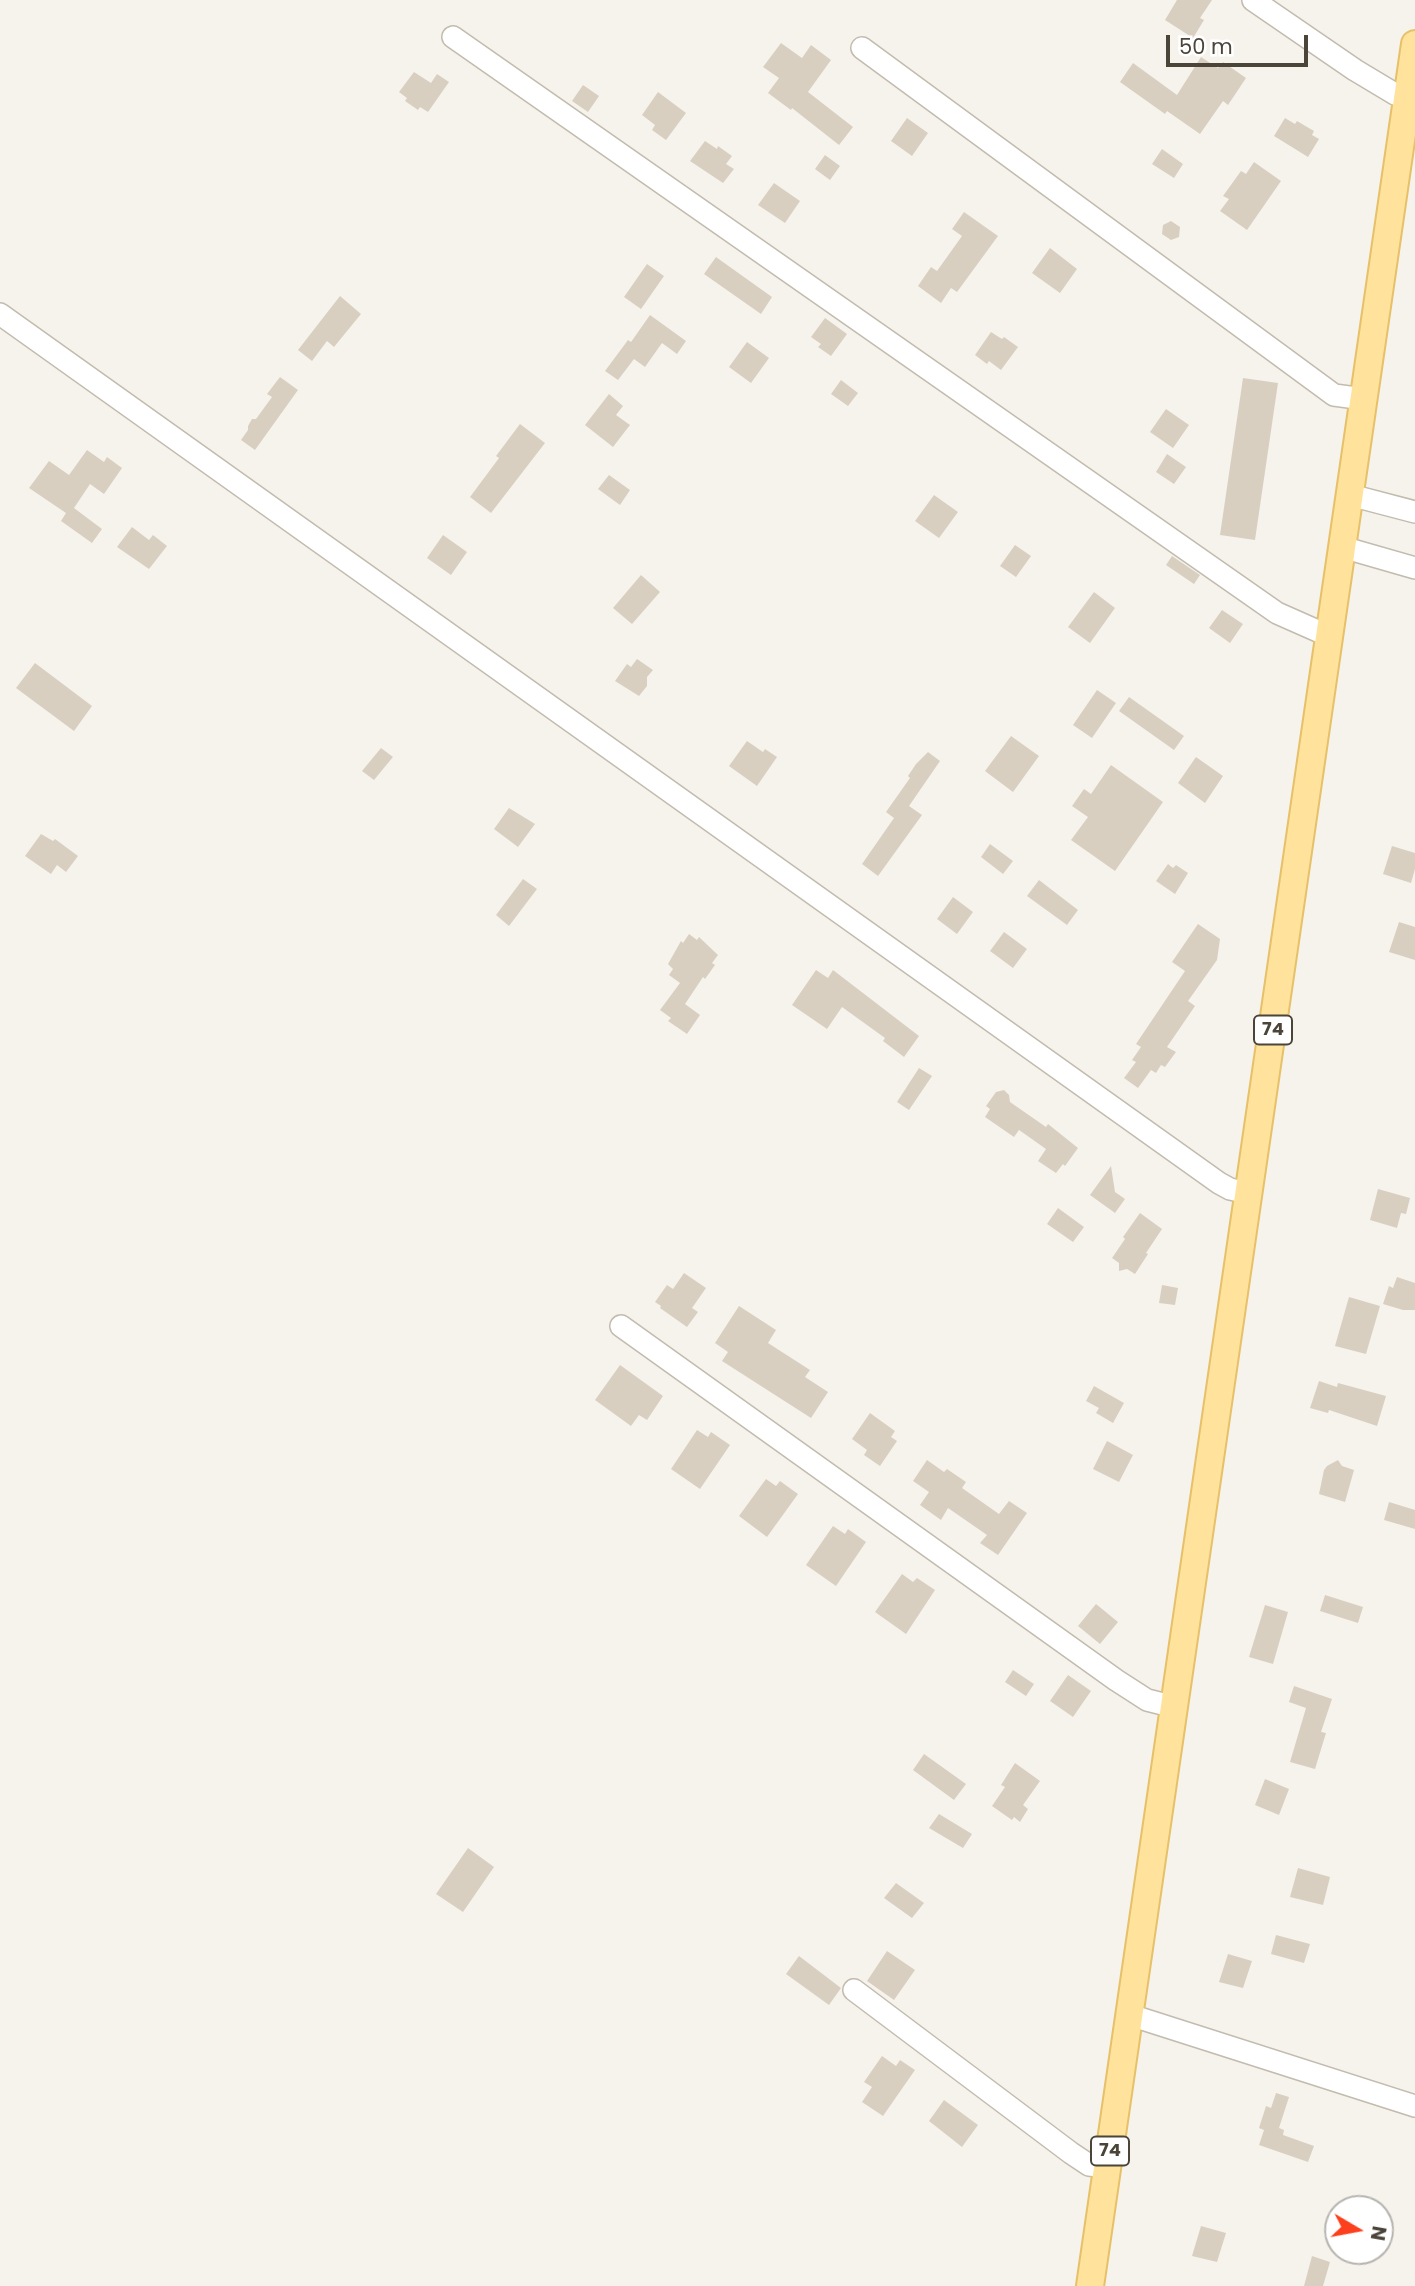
<!DOCTYPE html>
<html>
<head>
<meta charset="utf-8">
<style>
  body { margin:0 }
  #map { position:relative; width:1415px; height:2286px; overflow:hidden; background:#f6f3ec; font-family:Poppins,sans-serif }
  canvas { display:block }
  .north { position:absolute; left:1324px; top:2195px; width:70px; height:70px; box-sizing:border-box; background:#fff; border:2px solid #b7b4b0; border-radius:50%; rotate:100deg; font-size:19px; font-weight:700; line-height:28px; text-align:center; color:#4b4439 }
  .north::after { content:''; display:block; margin:auto; width:24px; height:32px; background:#fc3f1d; clip-path:polygon(50% 0,100% 100%,50% 72%,0 100%) }
  .scale { position:absolute; left:1166px; top:35px; width:142px; height:32px; box-sizing:border-box; border:4px solid #4b4439; border-top:0; padding-left:9px; font-size:21px; line-height:24px; white-space:nowrap; color:#4b4439; -webkit-text-stroke:5px #fff; paint-order:stroke }
</style>
</head>
<body>
<div id="map">
<canvas width="1415" height="2286"></canvas>
<div class="north">N</div>
<div class="scale">50 m</div>
</div>
<script>
const g = document.querySelector('canvas').getContext('2d');
g.lineJoin = 'round';
function fill(path, color) { g.fillStyle = color; g.fill(path, 'evenodd'); }
const poly = rows => new Path2D(rows.map(r => 'M' + r).join(''));
function strokePath(path, color, width, dash) { g.strokeStyle = color; g.lineWidth = width; g.lineCap = dash ? 'butt' : 'round'; g.setLineDash(dash || []); g.stroke(path); }
function drawText(font, color, halo, rows, align = 'center') {
  g.font = font + ' Poppins,sans-serif'; g.lineWidth = 5; g.setLineDash([]); g.textBaseline = 'middle'; g.strokeStyle = halo; g.fillStyle = color; for (const [text, x, y, turn = 0] of rows) {
    g.save(); g.translate(x, y); g.rotate((+turn || 0) * Math.PI / 180); g.textAlign = isNaN(turn) ? turn : align; if (halo) g.strokeText(text, 0, 0); g.fillText(text, 0, 0); g.restore();
  }
}
const building = poly([
  [1177,0,1212,0,1200,18,1204,20,1193,38,1165,20],
  [781,43,802,58,811,45,831,60,808,92,853,127,839,145,792,108,791,110,768,93,779,78,763,67],
  [1201,57,1218,68,1223,62,1246,78,1228,105,1223,101,1200,134,1167,111,1165,114,1120,82,1133,63,1177,95],
  [414,72,431,83,437,74,449,82,428,112,420,107,418,110,405,101,407,98,399,92],
  [583,85,599,96,588,112,572,101],
  [658,92,686,113,666,140,652,130,655,125,642,115],
  [907,118,928,133,912,156,891,141],
  [1285,118,1295,124,1297,121,1314,131,1312,135,1319,139,1308,157,1274,136],
  [705,141,717,149,718,146,732,156,726,164,734,169,723,183,690,161],
  [1162,149,1183,164,1174,178,1152,164],
  [825,155,840,166,830,180,815,169],
  [1254,162,1281,181,1247,230,1220,211,1229,199,1223,196,1241,171,1246,174],
  [774,183,800,201,785,223,758,205],
  [964,212,998,236,957,292,951,288,941,303,918,286,931,267,937,271,962,236,952,229],
  [1171,221,1180,227,1179,237,1171,240,1162,234,1163,225],
  [1050,248,1077,269,1060,293,1032,273],
  [716,257,772,297,761,314,704,274],
  [647,264,664,276,641,309,624,297],
  [340,296,361,314,334,347,327,341,312,361,298,350],
  [650,315,686,341,677,354,662,343,645,367,634,359,618,380,605,371,628,340,631,342],
  [825,318,847,334,831,356,818,347,821,344,811,337],
  [991,332,1002,339,1004,337,1018,347,1001,370,989,361,987,364,975,355],
  [747,342,769,358,751,383,729,367],
  [280,377,298,390,255,450,241,440,248,430,248,426,252,419,256,419,272,397,267,394],
  [1243,378,1278,383,1255,540,1220,535],
  [841,380,858,393,848,406,831,394],
  [609,394,623,406,616,415,630,425,613,447,585,425],
  [1166,409,1189,425,1173,448,1150,432],
  [520,424,545,443,491,513,470,497,499,458,496,456],
  [87,450,104,462,107,457,122,468,104,494,90,484,74,508,102,529,92,543,61,521,66,513,29,488,49,461,69,475],
  [1167,454,1186,467,1174,484,1156,472],
  [609,475,630,490,620,505,598,489],
  [934,495,958,512,939,538,915,521],
  [132,527,149,540,153,535,167,546,149,569,117,547],
  [443,535,467,552,451,575,427,558],
  [1015,545,1031,556,1016,577,1000,566],
  [1172,556,1200,575,1194,584,1166,565],
  [641,575,660,592,632,624,613,608],
  [1094,592,1115,608,1090,643,1068,627],
  [1222,610,1243,624,1230,643,1209,628],
  [637,659,653,670,647,677,647,686,639,696,615,681,627,664,631,667],
  [35,663,92,706,74,731,16,688],
  [1097,690,1116,703,1092,738,1073,725],
  [1129,697,1184,736,1174,750,1119,711],
  [1011,736,1039,756,1013,792,985,771],
  [747,741,763,752,765,749,777,757,757,786,729,766],
  [381,748,393,757,374,780,362,771],
  [928,752,940,761,909,806,922,815,878,876,862,864,894,818,886,812,910,778,908,776,916,764],
  [1196,757,1223,776,1205,803,1178,783],
  [1111,765,1163,802,1115,871,1071,840,1088,817,1072,806,1084,789,1091,794],
  [509,808,535,824,518,847,494,829],
  [41,834,53,841,55,839,78,856,66,872,57,865,51,874,25,856],
  [990,844,1013,861,1003,874,981,857],
  [1392,846,1415,853,1415,869,1411,883,1383,874],
  [1168,864,1173,868,1176,865,1188,873,1175,894,1156,881],
  [523,879,537,889,509,926,496,915],
  [1039,880,1078,910,1067,925,1027,896],
  [953,897,973,912,957,934,937,919],
  [1399,922,1415,927,1415,960,1389,952],
  [1198,924,1220,939,1217,960,1188,1001,1195,1006,1167,1047,1176,1052,1165,1067,1161,1065,1156,1073,1151,1070,1138,1088,1124,1078,1136,1062,1132,1060,1141,1047,1136,1044,1185,971,1172,962],
  [1004,932,1027,949,1013,968,990,951],
  [689,934,697,940,699,937,718,955,712,963,715,965,705,979,703,977,685,1004,700,1015,687,1034,668,1021,671,1018,660,1010,680,983,669,975,673,969,668,964,681,941,683,943],
  [816,970,828,978,833,970,919,1036,904,1057,883,1041,885,1038,842,1007,827,1029,792,1005],
  [919,1068,932,1076,909,1110,897,1102],
  [1004,1090,1009,1095,1010,1102,1046,1127,1048,1124,1078,1148,1065,1166,1063,1164,1056,1173,1038,1161,1046,1149,1019,1130,1014,1137,985,1117,990,1109,986,1106,996,1092],
  [1111,1166,1115,1192,1125,1199,1115,1213,1090,1195],
  [1378,1189,1410,1198,1406,1214,1401,1213,1397,1228,1370,1220],
  [1058,1208,1084,1227,1073,1242,1047,1224],
  [1140,1213,1162,1229,1146,1253,1148,1254,1135,1274,1127,1269,1119,1271,1119,1263,1112,1258,1125,1239,1123,1237],
  [684,1273,706,1288,692,1308,698,1312,687,1327,660,1308,661,1306,655,1302,667,1285,673,1289],
  [1397,1277,1415,1283,1415,1310,1403,1310,1383,1304,1389,1286,1393,1288],
  [1162,1285,1178,1288,1175,1305,1159,1303],
  [1349,1297,1380,1306,1366,1354,1335,1346],
  [739,1306,776,1330,768,1343,810,1370,805,1377,828,1392,811,1418,722,1361,728,1352,715,1343],
  [620,1365,663,1396,647,1420,639,1415,631,1426,595,1400],
  [1319,1381,1337,1387,1338,1383,1386,1396,1377,1426,1329,1410,1328,1413,1310,1408],
  [1094,1386,1124,1403,1113,1423,1096,1413,1099,1408,1086,1401],
  [870,1413,895,1431,891,1437,897,1441,880,1466,864,1455,867,1450,852,1439],
  [697,1430,708,1437,711,1432,730,1445,700,1489,671,1469],
  [1107,1441,1133,1455,1119,1482,1093,1469],
  [927,1460,944,1472,947,1469,966,1482,962,1488,999,1514,1009,1501,1027,1513,998,1555,980,1543,987,1535,948,1508,941,1520,920,1505,929,1492,913,1481],
  [1338,1460,1342,1466,1354,1470,1345,1502,1319,1494,1324,1470,1327,1466],
  [766,1479,776,1486,780,1481,798,1494,767,1537,739,1516],
  [1389,1502,1415,1510,1415,1529,1384,1520],
  [833,1526,845,1534,848,1529,866,1542,836,1586,806,1565],
  [902,1574,913,1582,917,1578,935,1590,906,1634,875,1612],
  [1325,1595,1363,1607,1358,1623,1320,1611],
  [1096,1604,1118,1622,1100,1644,1078,1626],
  [1265,1605,1288,1612,1273,1664,1249,1657],
  [1013,1670,1034,1684,1026,1696,1005,1682],
  [1068,1675,1091,1691,1073,1717,1050,1701],
  [1294,1686,1332,1699,1321,1732,1326,1733,1315,1769,1290,1762,1306,1708,1289,1702],
  [924,1754,966,1784,954,1800,913,1770],
  [1015,1763,1040,1781,1023,1805,1028,1809,1020,1822,1014,1817,1012,1820,992,1806,1005,1787,1001,1785],
  [1265,1779,1289,1789,1279,1815,1255,1805],
  [939,1814,972,1834,963,1848,929,1828],
  [468,1848,494,1867,463,1912,436,1894],
  [1298,1868,1330,1877,1323,1905,1290,1897],
  [896,1883,924,1903,912,1918,884,1898],
  [1276,1935,1310,1944,1304,1963,1271,1954],
  [887,1951,915,1970,894,2000,867,1981],
  [1228,1954,1252,1961,1243,1988,1219,1982],
  [799,1956,841,1988,829,2005,786,1974],
  [882,2056,896,2066,900,2060,915,2070,883,2116,862,2102,872,2087,864,2082],
  [1276,2093,1289,2097,1279,2128,1284,2130,1283,2135,1314,2146,1308,2162,1259,2145,1264,2130,1259,2128,1266,2106,1271,2108],
  [944,2100,978,2125,962,2147,929,2121],
  [1201,2226,1226,2233,1217,2262,1192,2256],
  [1312,2256,1330,2262,1323,2286,1304,2286]
]);
const minor = poly([
  [1253,0,1355,70,1395,94,1407,97],
  [453,37,1277,613,1329,636],
  [862,48,1334,395,1364,399],
  [0,314,1219,1183,1230,1189,1249,1193],
  [1350,495,1415,512],
  [1342,547,1415,568],
  [621,1326,1116,1680,1147,1700,1175,1707],
  [854,1990,1071,2153,1089,2165,1107,2167],
  [1130,2015,1415,2106]
]);
const major = poly([
  [1090,2286,1415,44]
]);
const shields = [
  [1273,1030,38],
  [1110,2151,38]
];
const shieldNames = [
  ["74",1273,1030],
  ["74",1110,2151]
];
fill(building, '#d8cfc1');
strokePath(minor, '#c2bbae', 24);
strokePath(major, '#e6c16a', 30);
strokePath(minor, '#fff', 21);
strokePath(major, '#ffe39c', 26);
for (const [x, y, w] of shields) { const box = new Path2D(); box.roundRect(x - w / 2, y - 14.5, w, 29, 5); g.fillStyle = '#fff'; g.fill(box); strokePath(box, '#4b4439', 2); }
drawText('bold 18px', '#4b4439', null, shieldNames);
</script>
</body>
</html>
